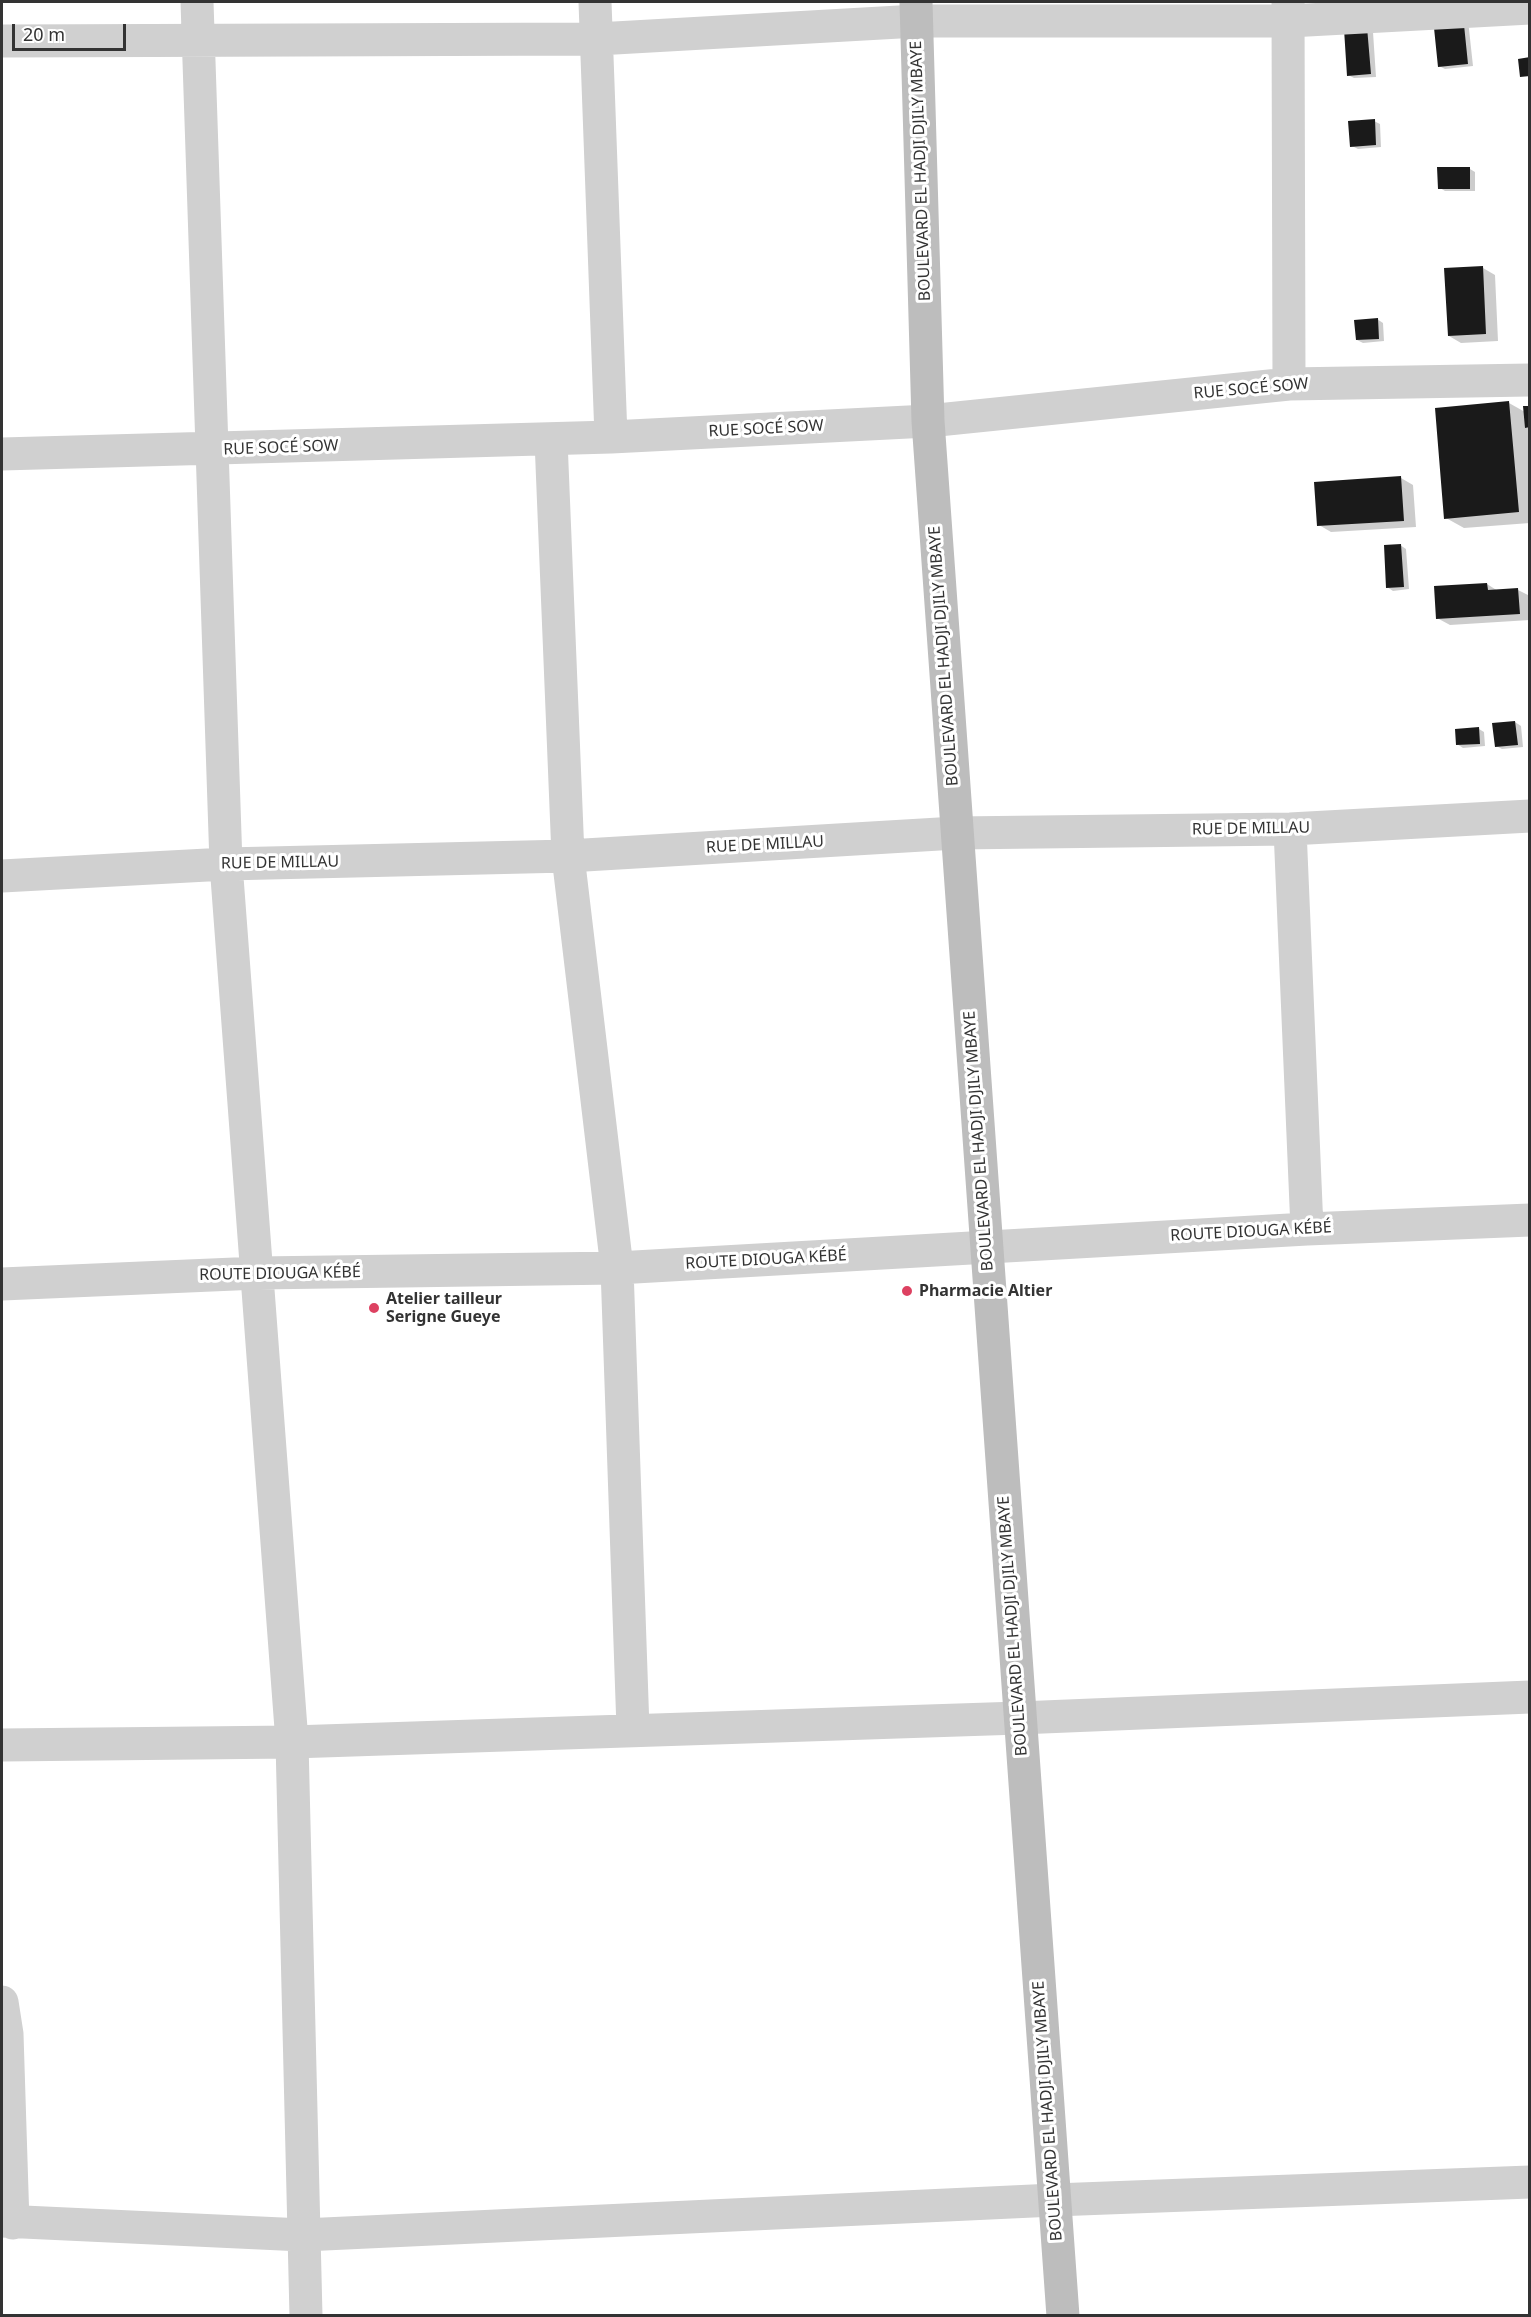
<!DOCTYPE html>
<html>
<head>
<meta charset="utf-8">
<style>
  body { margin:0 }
  #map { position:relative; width:1531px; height:2317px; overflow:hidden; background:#fff; font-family:"Noto Sans",sans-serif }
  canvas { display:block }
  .frame { position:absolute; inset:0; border:3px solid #333; pointer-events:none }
  .scale { position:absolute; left:12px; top:24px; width:114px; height:27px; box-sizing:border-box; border:3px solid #333; border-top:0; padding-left:8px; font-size:18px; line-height:21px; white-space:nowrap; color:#333; -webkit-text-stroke:4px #fff; paint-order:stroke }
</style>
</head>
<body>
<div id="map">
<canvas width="1531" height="2317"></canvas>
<div class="frame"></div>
<div class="scale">20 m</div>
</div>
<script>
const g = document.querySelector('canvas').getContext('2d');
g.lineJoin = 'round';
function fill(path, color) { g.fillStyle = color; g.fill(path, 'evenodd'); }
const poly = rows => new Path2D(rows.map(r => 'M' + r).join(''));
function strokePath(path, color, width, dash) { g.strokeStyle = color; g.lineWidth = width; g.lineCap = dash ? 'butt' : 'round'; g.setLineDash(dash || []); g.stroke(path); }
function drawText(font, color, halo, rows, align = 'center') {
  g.font = font + ' "Noto Sans",sans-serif'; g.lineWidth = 6; g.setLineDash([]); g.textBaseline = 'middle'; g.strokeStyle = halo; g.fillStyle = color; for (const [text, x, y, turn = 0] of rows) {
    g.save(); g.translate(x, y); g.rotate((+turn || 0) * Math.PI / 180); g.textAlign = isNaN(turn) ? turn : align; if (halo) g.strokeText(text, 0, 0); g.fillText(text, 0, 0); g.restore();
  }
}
const shadow = poly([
  [1468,20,1473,66,1445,69,1439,66],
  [1345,30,1373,32,1376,77,1354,78,1348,75],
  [1374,121,1380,124,1381,147,1358,149,1352,146],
  [1470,169,1475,172,1475,191,1445,191,1440,188],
  [1483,268,1495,275,1498,341,1461,343,1449,336],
  [1377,319,1383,323,1384,341,1363,343,1357,340],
  [1509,403,1525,412,1530,407,1530,523,1464,528,1446,518],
  [1401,478,1413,485,1416,527,1331,532,1319,525],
  [1400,545,1406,549,1409,589,1393,591,1387,587],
  [1487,584,1498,591,1518,590,1530,596,1530,620,1450,625,1437,618],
  [1515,722,1521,726,1523,747,1502,749,1496,746],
  [1479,729,1484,732,1485,746,1463,748,1457,744]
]);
const building = poly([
  [1463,15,1468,64,1438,67,1433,18],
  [1367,27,1371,74,1347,76,1344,29],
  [1530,57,1530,76,1520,77,1518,59],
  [1375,119,1376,145,1350,147,1348,121],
  [1437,167,1470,167,1470,189,1438,189],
  [1483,266,1486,334,1448,336,1444,268],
  [1378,318,1379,339,1356,340,1354,320],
  [1509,401,1519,512,1444,519,1435,408],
  [1523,406,1530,406,1530,427,1525,428],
  [1401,476,1404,521,1317,526,1314,482],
  [1401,544,1404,587,1386,588,1384,545],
  [1487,583,1488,590,1518,588,1520,614,1436,619,1434,586],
  [1515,721,1518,745,1495,747,1492,723],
  [1479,727,1480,744,1456,745,1455,729]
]);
const street = poly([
  [197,2,226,864,292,1742,306,2316],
  [595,2,611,437],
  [1288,2,1289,384],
  [2,41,597,39,917,21,1289,21,1530,8],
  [551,440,568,856,617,1268,633,1729],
  [2,454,611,437,928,421,1289,384,1530,380],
  [1290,829,1307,1229],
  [2,876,226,864,568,856,956,833,1290,829,1530,816],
  [2,1284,258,1273,617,1268,1307,1229,1530,1220],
  [2,1745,292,1742,1019,1718,1530,1697],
  [2,2002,7,2034,13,2223],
  [2,2221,303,2235,1054,2200,1530,2182]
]);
const secondary = poly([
  [916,2,928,421,1063,2316]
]);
const markers = [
  [907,1291,6,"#dd4161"],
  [374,1308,6,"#dd4161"]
];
const streetNames = [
  ["BOULEVARD EL HADJI DJILY MBAYE",921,171,-92],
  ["RUE SOCÉ SOW",1251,389,-5],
  ["RUE SOCÉ SOW",766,429,-3],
  ["RUE SOCÉ SOW",281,448,-2],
  ["BOULEVARD EL HADJI DJILY MBAYE",944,656,-94],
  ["RUE DE MILLAU",1251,829,-1],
  ["RUE DE MILLAU",765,845,-3],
  ["RUE DE MILLAU",280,863,-1],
  ["BOULEVARD EL HADJI DJILY MBAYE",979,1141,-94],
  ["ROUTE DIOUGA KÉBÉ",1251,1232,-3],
  ["ROUTE DIOUGA KÉBÉ",766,1260,-3],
  ["ROUTE DIOUGA KÉBÉ",280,1274,-1],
  ["BOULEVARD EL HADJI DJILY MBAYE",1013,1626,-94],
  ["BOULEVARD EL HADJI DJILY MBAYE",1048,2111,-94]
];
const poiNames = [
  ["Pharmacie Altier",919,1291],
  ["Atelier tailleur",386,1299],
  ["Serigne Gueye",386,1317]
];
fill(shadow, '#0003');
fill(building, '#1a1a1a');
strokePath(street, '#d0d0d0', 33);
strokePath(secondary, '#bdbdbd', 33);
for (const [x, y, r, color] of markers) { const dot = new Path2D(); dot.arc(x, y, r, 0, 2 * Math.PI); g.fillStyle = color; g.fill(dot); strokePath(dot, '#fff', 2); }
drawText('16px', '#333', '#fff', streetNames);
drawText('bold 16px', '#333', '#fff', poiNames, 'left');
</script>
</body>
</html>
